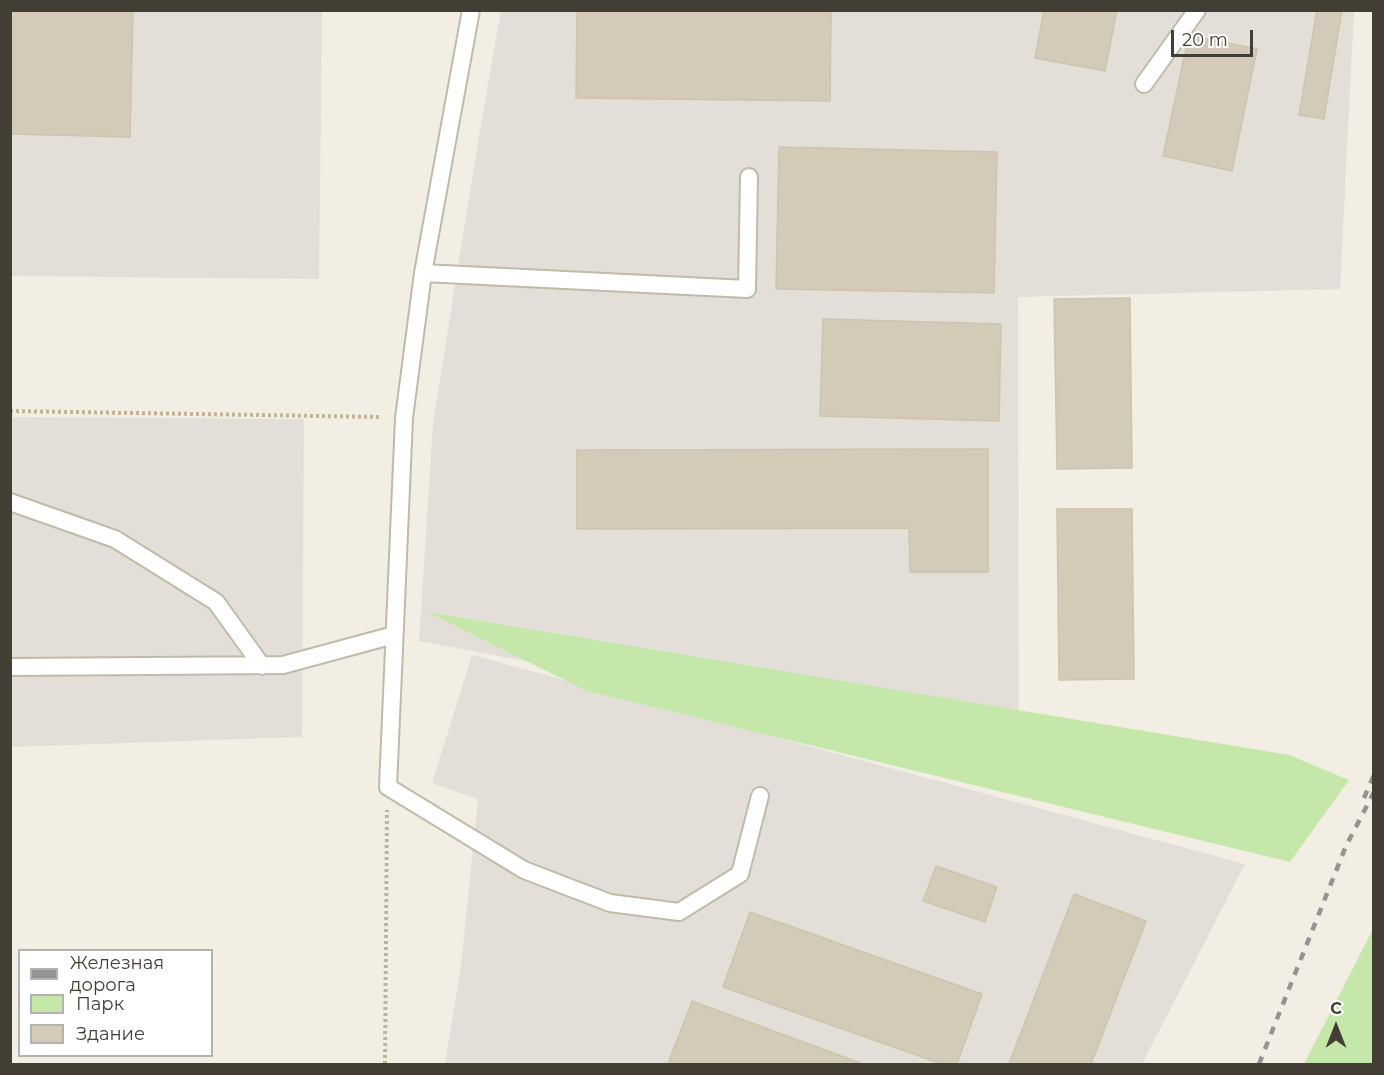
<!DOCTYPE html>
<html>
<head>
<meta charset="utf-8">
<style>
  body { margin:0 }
  #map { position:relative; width:1384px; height:1075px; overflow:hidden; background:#f2eee3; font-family:Montserrat,sans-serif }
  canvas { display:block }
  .frame { position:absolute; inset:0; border:12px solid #433e33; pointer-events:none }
  .legend { position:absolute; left:18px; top:949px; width:195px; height:108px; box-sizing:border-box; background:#fff; border:2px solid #b4b2ad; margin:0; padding:8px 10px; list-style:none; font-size:18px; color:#433e33 }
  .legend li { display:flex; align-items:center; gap:12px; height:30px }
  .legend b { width:30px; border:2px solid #b4b2ad }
  .north { position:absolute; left:1306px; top:997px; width:60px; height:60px; -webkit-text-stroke:4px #fff; paint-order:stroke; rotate:0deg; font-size:16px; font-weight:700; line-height:24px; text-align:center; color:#433e33 }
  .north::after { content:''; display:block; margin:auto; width:21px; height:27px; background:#433e33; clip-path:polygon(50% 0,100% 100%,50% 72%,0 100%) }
  .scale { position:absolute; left:1171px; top:30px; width:82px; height:27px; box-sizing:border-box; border:3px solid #433e33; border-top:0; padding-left:8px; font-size:18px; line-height:21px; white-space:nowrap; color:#433e33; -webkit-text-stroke:4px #fff; paint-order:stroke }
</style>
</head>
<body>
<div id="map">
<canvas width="1384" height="1075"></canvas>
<div class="frame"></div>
<ul class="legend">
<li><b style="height:8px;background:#939393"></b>Железная дорога</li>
<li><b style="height:16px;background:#c6e7aa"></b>Парк</li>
<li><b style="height:16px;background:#d3cbb8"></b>Здание</li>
</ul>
<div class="north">С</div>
<div class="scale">20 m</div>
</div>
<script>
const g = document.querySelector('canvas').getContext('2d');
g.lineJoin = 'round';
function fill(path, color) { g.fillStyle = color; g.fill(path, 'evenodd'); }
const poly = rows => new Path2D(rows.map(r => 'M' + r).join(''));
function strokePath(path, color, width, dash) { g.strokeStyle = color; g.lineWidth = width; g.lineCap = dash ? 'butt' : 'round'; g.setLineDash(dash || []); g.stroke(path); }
const industrial = poly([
  [11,11,322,11,319,279,11,276],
  [501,11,1354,11,1340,289,1018,297,1019,754,419,641,433,423,479,135],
  [10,417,304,419,302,737,11,747],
  [472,655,1245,864,1142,1064,445,1064,461,966,478,799,432,783]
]);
const green = poly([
  [427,612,1289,755,1349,780,1290,862,587,691],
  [1373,929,1373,1064,1304,1064]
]);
const building = poly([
  [10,10,133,10,130,137,10,134,10,10],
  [577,10,831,10,830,101,576,98,577,10],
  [1044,10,1117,10,1105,71,1035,58,1044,10],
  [1317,10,1342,10,1324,119,1299,115,1317,10],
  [1189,35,1257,49,1232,171,1163,156,1189,35],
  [779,147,997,152,994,293,776,289,779,147],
  [1130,298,1132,468,1057,469,1054,299,1130,298],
  [823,319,1001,324,999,421,820,416,823,319],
  [988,449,988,572,910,572,909,528,577,529,577,450,988,449],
  [1057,509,1132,509,1134,679,1059,680,1057,509],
  [936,866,997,887,985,922,923,901,936,866],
  [1074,894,1146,921,1091,1064,1009,1064,1074,894],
  [750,912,982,994,957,1064,942,1064,723,987,750,912],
  [692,1001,863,1064,668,1064,692,1001]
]);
const path = poly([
  [10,411,382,417],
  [385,1064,387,810]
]);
const service = poly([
  [471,10,423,273,404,418,388,787,524,870,610,903,679,912,740,874,760,796],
  [1144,84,1197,10],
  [423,273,747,289,749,177],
  [10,502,115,539,216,602,262,666],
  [10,667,283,665,394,635]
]);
const rail = poly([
  [1364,798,1374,775],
  [1259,1064,1346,846,1374,792]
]);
fill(industrial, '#e3dfd8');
fill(green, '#c6e7aa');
fill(building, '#d3cbb8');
strokePath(building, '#cec4ab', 1.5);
strokePath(service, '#c0baa8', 20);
strokePath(path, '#bfb496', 4, [3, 3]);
strokePath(service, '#fff', 16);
strokePath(rail, '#939393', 4.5, [8, 8]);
</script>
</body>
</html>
